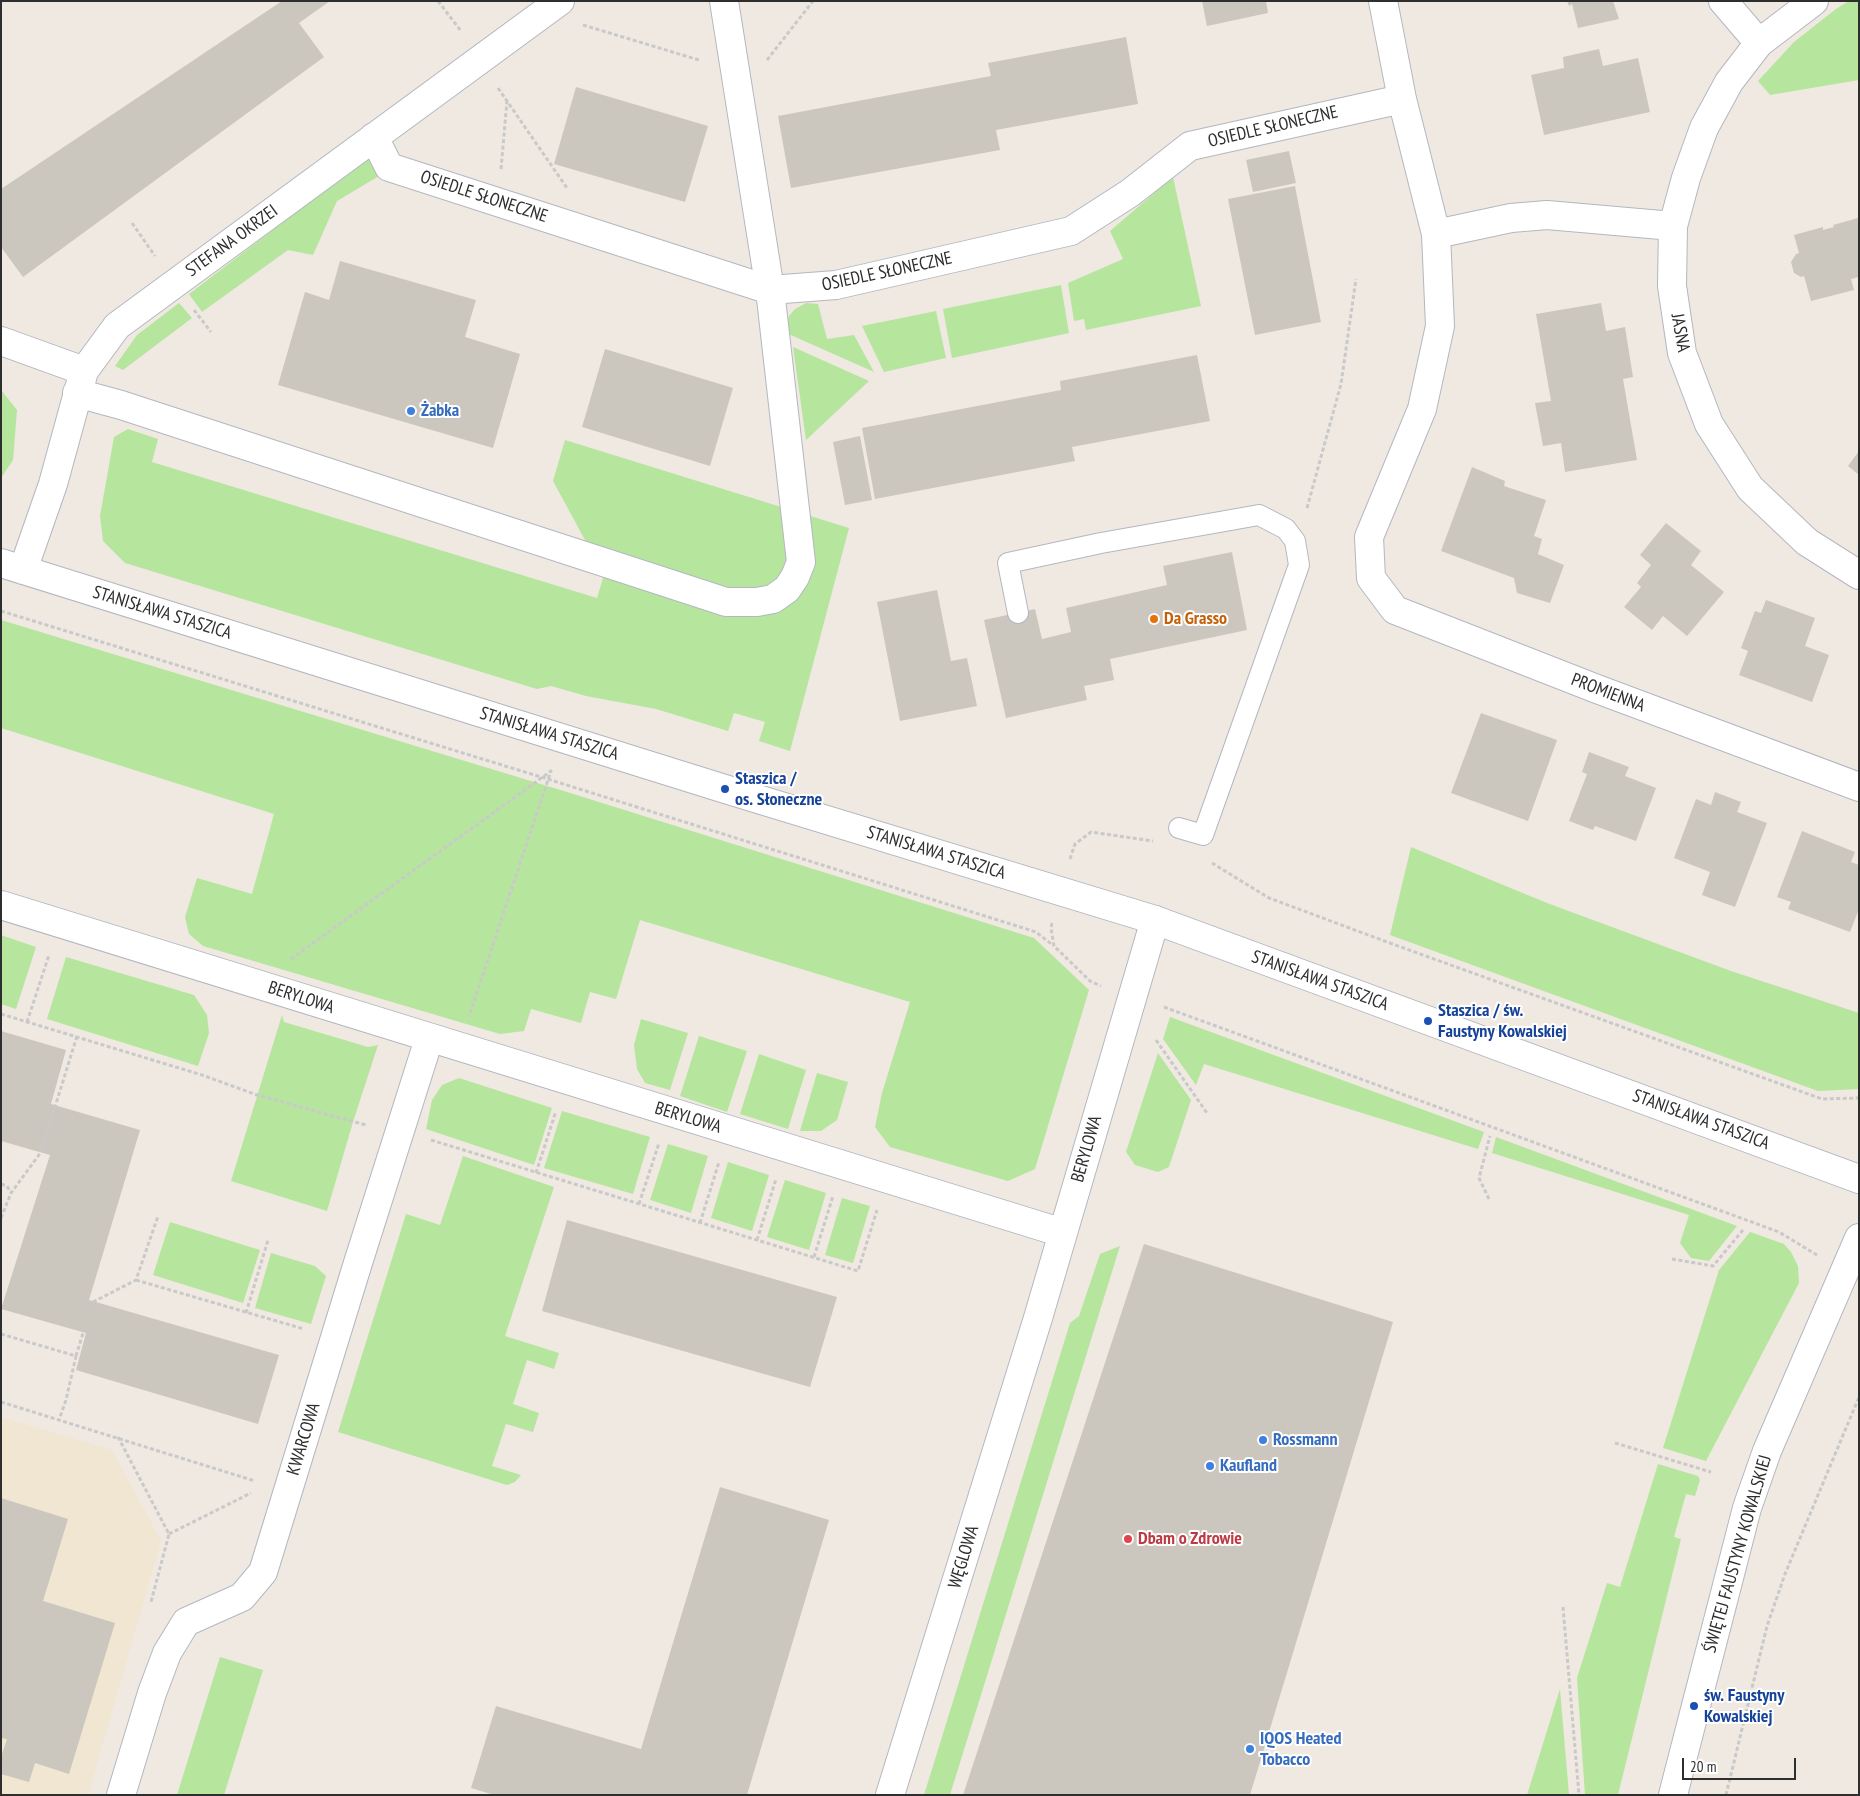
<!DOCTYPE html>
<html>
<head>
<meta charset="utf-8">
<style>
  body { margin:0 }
  #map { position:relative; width:1860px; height:1796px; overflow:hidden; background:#efe9e1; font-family:"PT Sans Narrow",sans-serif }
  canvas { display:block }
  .frame { position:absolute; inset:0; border:2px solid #2e2e2e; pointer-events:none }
  .scale { position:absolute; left:1682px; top:1758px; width:114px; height:22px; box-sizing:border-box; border:2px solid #2e2e2e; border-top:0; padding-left:6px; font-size:15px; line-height:18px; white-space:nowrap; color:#2e2e2e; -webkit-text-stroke:4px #fff; paint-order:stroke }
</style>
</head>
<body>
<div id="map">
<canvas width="1860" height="1796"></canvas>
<div class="frame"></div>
<div class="scale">20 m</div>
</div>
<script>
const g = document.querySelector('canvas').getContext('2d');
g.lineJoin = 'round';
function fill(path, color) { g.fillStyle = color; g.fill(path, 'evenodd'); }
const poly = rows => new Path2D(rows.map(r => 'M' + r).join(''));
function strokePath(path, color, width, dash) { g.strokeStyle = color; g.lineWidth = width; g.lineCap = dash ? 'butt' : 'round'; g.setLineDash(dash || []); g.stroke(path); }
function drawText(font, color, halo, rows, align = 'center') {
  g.font = font + ' "PT Sans Narrow",sans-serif'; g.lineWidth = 4; g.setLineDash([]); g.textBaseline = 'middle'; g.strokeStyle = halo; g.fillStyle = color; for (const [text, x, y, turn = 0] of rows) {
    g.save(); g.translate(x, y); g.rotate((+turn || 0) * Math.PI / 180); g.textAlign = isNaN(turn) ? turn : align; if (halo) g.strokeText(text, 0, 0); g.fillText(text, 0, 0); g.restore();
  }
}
const education = poly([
  [1,1417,112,1450,161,1541,88,1795,1,1795]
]);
const green = poly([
  [1849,1,1859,1,1859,80,1770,95,1758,81,1794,42,1836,9],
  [375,152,384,167,379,176,337,201,313,255,288,250,202,312,189,294],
  [1173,177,1201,306,1086,330,1084,319,1074,321,1068,283,1123,259,1110,231],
  [1061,285,1069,333,952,358,943,309],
  [179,303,192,318,123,370,115,366,137,335],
  [806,303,818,304,827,339,854,335,874,372,784,332,789,316,795,309],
  [936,311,946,358,884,372,862,326],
  [793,347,869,381,806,440],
  [1,390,17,410,13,460,1,478],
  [128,429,158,439,152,462,597,598,604,575,553,481,565,440,849,528,790,751,759,741,765,722,734,713,728,731,656,709,586,696,551,686,537,689,125,563,103,541,100,516,114,437],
  [1,620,567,792,1034,938,1089,990,1035,1169,1008,1181,890,1147,875,1127,882,1093,910,1002,640,920,616,999,590,992,581,1023,531,1009,524,1031,500,1034,203,946,189,934,185,917,197,878,252,894,274,814,1,728],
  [1411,847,1547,903,1731,971,1859,1013,1859,1089,1818,1091,1390,935],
  [1,935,36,947,16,1009,1,1004],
  [66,957,194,995,207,1015,209,1033,198,1066,47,1019],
  [282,1015,284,1022,368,1047,378,1045,353,1122,327,1211,231,1181],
  [1170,1017,1484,1132,1478,1149,1204,1064,1196,1085,1163,1039],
  [641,1019,688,1033,670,1090,645,1083,637,1069,634,1045],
  [699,1036,747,1051,727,1112,680,1096],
  [1158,1053,1191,1100,1169,1167,1158,1172,1135,1165,1126,1152],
  [759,1054,806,1070,788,1129,740,1114],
  [817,1073,848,1082,837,1120,821,1131,800,1131],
  [459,1078,552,1108,534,1165,426,1129,432,1100,442,1085],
  [562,1111,650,1137,633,1194,544,1168],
  [1496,1137,1737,1226,1709,1261,1691,1258,1680,1243,1689,1215,1492,1153],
  [668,1144,708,1156,691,1213,650,1200],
  [463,1156,554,1187,505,1336,559,1353,554,1369,527,1360,513,1404,539,1413,533,1432,506,1424,492,1466,521,1475,515,1482,507,1485,338,1432,406,1214,440,1225],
  [728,1162,769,1175,752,1231,711,1218],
  [785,1180,826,1193,809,1250,767,1237],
  [842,1198,870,1206,853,1263,825,1255],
  [170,1222,260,1250,243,1303,153,1275],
  [1750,1232,1784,1244,1791,1252,1798,1266,1799,1283,1706,1461,1663,1448,1719,1270],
  [1120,1246,950,1795,924,1795,1070,1323,1079,1316,1100,1254],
  [271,1253,315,1266,326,1276,311,1324,255,1308],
  [1658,1464,1698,1476,1700,1480,1695,1496,1686,1494,1674,1537,1681,1539,1618,1795,1585,1795,1577,1678,1607,1583,1620,1587],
  [220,1657,263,1670,224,1795,177,1795],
  [1560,1689,1569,1795,1527,1795]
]);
const building = poly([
  [282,1,330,1,299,23,324,57,23,277,1,247,1,189],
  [1202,1,1266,1,1268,13,1207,26],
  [1567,1,1613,1,1619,19,1578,28,1572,4,1569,6],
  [1126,37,1138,104,996,130,1000,150,791,188,778,116,991,76,988,63],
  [1599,49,1603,66,1638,58,1650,112,1544,135,1531,75,1564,68,1563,57],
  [576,87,708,126,685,202,554,164],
  [1289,151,1296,183,1253,192,1246,160],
  [1295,186,1321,322,1255,335,1228,199],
  [1858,218,1859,277,1851,279,1854,290,1811,301,1804,276,1801,277,1794,273,1791,262,1796,254,1799,253,1794,235,1823,227,1823,230,1834,227,1833,225],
  [340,261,476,300,465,337,520,354,493,448,278,385,305,292,329,300],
  [1601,303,1606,331,1625,327,1633,377,1623,379,1637,460,1565,472,1561,443,1543,446,1535,403,1551,401,1536,314],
  [605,349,733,388,710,466,582,427],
  [1197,355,1210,421,1072,447,1075,461,875,499,862,428,1061,390,1060,381],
  [860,436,872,500,845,505,833,442],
  [1859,451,1859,475,1848,466],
  [1472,467,1505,481,1504,486,1546,500,1534,536,1542,539,1538,554,1564,565,1550,603,1517,593,1514,578,1441,551],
  [1666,523,1701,551,1691,565,1724,592,1687,636,1663,616,1652,630,1624,607,1641,587,1637,583,1651,565,1640,555],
  [1232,552,1247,630,1110,659,1114,680,1084,686,1087,700,1006,718,984,620,1035,609,1042,639,1071,632,1066,608,1167,585,1163,566],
  [937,590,951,661,967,658,977,706,900,721,877,602],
  [1766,600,1815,618,1805,646,1829,655,1812,702,1739,675,1748,651,1741,648,1755,611,1761,613],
  [1481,713,1557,740,1528,821,1451,793],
  [1589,752,1629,767,1625,776,1656,788,1636,841,1595,826,1593,830,1569,821,1587,774,1582,772],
  [1715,792,1741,802,1737,812,1767,823,1735,907,1702,895,1710,872,1674,858,1696,799,1711,805],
  [1802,831,1855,852,1851,862,1859,865,1859,909,1850,932,1788,909,1791,902,1777,897],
  [1,1031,66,1050,51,1104,140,1130,89,1300,279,1355,258,1424,76,1370,86,1333,1,1309,50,1155,1,1141],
  [567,1220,837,1297,810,1387,542,1311],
  [1144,1244,1393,1322,1250,1795,963,1795],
  [720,1487,829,1520,747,1795,494,1795,471,1788,496,1706,641,1749],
  [1,1498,68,1519,43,1601,115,1623,69,1774,35,1763,29,1782,1,1774,1,1757,7,1739,1,1738]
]);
const path = poly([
  [438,1,461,31],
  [583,25,699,60],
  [767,60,813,1],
  [498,88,567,188],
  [501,169,507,101],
  [132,223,155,256],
  [194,310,211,332],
  [1307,508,1341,384,1356,279],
  [1,611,541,777,1036,932,1054,946],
  [1070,859,1075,844,1091,832,1153,841],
  [1212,863,1269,898,1387,942,1822,1099,1859,1098],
  [1052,923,1051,928,1054,946,1090,981,1101,986],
  [291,959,551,771,469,1016],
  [1164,1007,1779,1232,1817,1255],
  [1,1014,202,1075,257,1095,366,1125],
  [27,1022,49,955],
  [1156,1040,1207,1113],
  [431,1140,858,1271,877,1210],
  [536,1173,556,1111],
  [1,1184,7,1186,11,1193],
  [1489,1199,1479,1178,1490,1136],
  [639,1204,659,1143],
  [1,1218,11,1193,41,1152,77,1036],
  [700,1223,719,1162],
  [757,1240,776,1179],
  [814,1257,833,1196],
  [1672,1259,1713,1266,1743,1230],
  [136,1280,304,1329],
  [93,1302,136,1280,158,1216],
  [246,1313,268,1240],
  [1,1334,76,1356,66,1400,59,1420],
  [76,1356,83,1333],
  [1,1402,255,1481],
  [118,1437,169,1534,151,1602],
  [1615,1443,1711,1472],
  [169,1534,251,1493],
  [1563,1607,1579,1795],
  [1726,1795,1767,1626,1785,1574,1859,1397]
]);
const service = poly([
  [1018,613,1008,563,1101,543,1259,515,1286,529,1295,541,1299,565,1203,835,1179,828]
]);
const minor = poly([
  [1383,1,1402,99,1436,234,1440,326,1422,409,1369,537,1371,578,1395,610,1597,689,1859,787],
  [1723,1,1759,43,1729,82,1704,128,1686,178,1673,226,1672,286,1682,353,1709,424,1750,488,1807,542,1859,575],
  [1759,43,1814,1],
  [374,137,389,167,770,290,836,285,1071,231,1130,193,1190,146,1402,99],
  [1436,234,1511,218,1547,215,1673,226],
  [1,341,84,371],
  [77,393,121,405,726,602,757,602,773,599,787,589,795,577,801,562,770,290,724,1],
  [1,905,1063,1233],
  [121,1795,152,1693,167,1653,186,1622,242,1597,263,1572,357,1266,429,1039],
  [890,1795,1038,1318,1155,920],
  [1673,1795,1747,1508,1767,1451,1859,1238]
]);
const tertiary = poly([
  [1,563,725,789,1155,920,1859,1179],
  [23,570,53,484,84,371,117,326,560,1]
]);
const markers = [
  [411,411,5,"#3f7fe0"],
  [1154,619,5,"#e8710a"],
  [725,789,5,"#1a4fb4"],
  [1428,1021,5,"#1a4fb4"],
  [1263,1440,5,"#3f7fe0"],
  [1210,1466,5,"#3f7fe0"],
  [1128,1539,5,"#e0444e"],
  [1694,1706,5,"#1a4fb4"],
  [1250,1749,5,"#3f7fe0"]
];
const streetNames = [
  ["OSIEDLE SŁONECZNE",1273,127,-13],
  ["OSIEDLE SŁONECZNE",484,197,18],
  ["STEFANA OKRZEI",232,241,-36],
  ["OSIEDLE SŁONECZNE",887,272,-12],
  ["JASNA",1680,333,80],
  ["STANISŁAWA STASZICA",162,613,17],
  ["PROMIENNA",1608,693,21],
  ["STANISŁAWA STASZICA",549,734,17],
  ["STANISŁAWA STASZICA",936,853,17],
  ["STANISŁAWA STASZICA",1320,981,20],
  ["BERYLOWA",301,998,18],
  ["BERYLOWA",688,1118,17],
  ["STANISŁAWA STASZICA",1701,1120,20],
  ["BERYLOWA",1087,1149,-74],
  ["KWARCOWA",304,1439,-73],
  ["ŚWIĘTEJ FAUSTYNY KOWALSKIEJ",1738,1554,-74],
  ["WĘGLOWA",964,1557,-73]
];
const shopNames = [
  ["Żabka",421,411],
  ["Rossmann",1273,1440],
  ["Kaufland",1220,1466],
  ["IQOS Heated",1260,1739],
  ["Tobacco",1260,1760]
];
const foodNames = [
  ["Da Grasso",1164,619]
];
const transitNames = [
  ["Staszica /",735,779],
  ["os. Słoneczne",735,800],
  ["Staszica / św.",1438,1011],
  ["Faustyny Kowalskiej",1438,1032],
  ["św. Faustyny",1704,1696],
  ["Kowalskiej",1704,1717]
];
const healthNames = [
  ["Dbam o Zdrowie",1138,1539]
];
fill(education, '#f0e6d1');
fill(green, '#b6e59e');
fill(building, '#cbc7bf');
strokePath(service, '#b4b7c1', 22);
strokePath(minor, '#b4b7c1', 30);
strokePath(tertiary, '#b4b7c1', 30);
strokePath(path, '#c9c9c9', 3, [4, 2.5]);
strokePath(service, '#fff', 20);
strokePath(minor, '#fff', 28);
strokePath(tertiary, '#fff', 28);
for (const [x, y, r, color] of markers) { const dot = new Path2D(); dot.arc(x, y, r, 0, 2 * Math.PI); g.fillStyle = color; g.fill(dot); strokePath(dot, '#fff', 2); }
drawText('18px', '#2e2e2e', '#fff', streetNames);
drawText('bold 18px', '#366cbe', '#fff', shopNames, 'left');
drawText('bold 18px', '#c56008', '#fff', foodNames, 'left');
drawText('bold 18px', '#164399', '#fff', transitNames, 'left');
drawText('bold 18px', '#be3a42', '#fff', healthNames, 'left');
</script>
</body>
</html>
